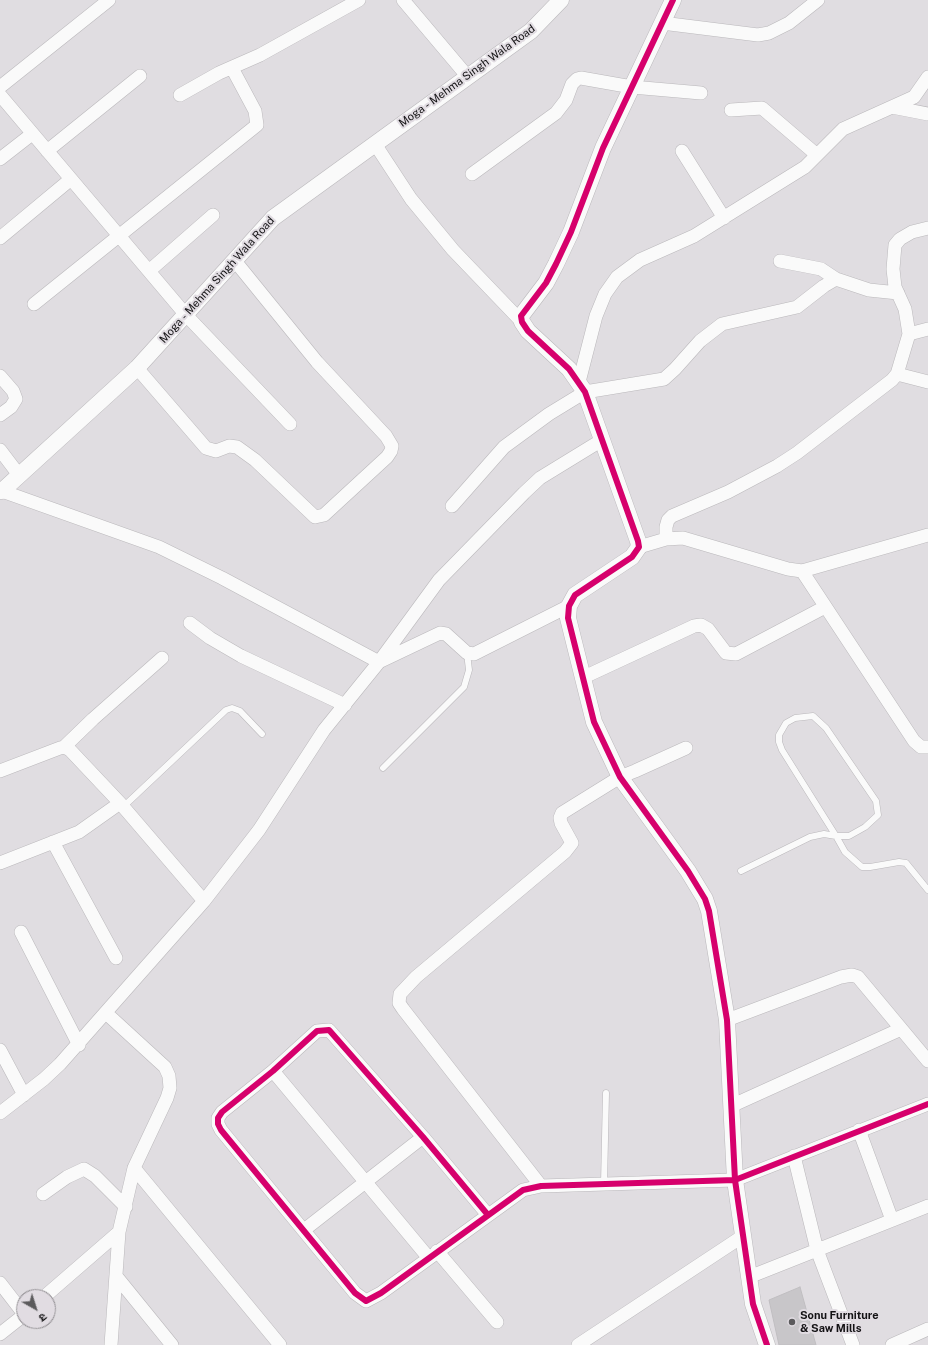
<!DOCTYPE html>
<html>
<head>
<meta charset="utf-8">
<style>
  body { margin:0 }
  #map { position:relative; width:928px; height:1345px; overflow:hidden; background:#e0dde1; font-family:"Public Sans","Noto Sans Devanagari",sans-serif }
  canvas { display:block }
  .north { position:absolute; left:16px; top:1289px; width:40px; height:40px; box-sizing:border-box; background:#e1dce2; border:1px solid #8f8c90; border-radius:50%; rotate:141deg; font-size:11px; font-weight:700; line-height:16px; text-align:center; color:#141315 }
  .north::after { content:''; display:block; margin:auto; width:14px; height:18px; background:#5b5a5c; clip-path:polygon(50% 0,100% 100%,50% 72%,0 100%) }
</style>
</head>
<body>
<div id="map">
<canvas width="928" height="1345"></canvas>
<div class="north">उ</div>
</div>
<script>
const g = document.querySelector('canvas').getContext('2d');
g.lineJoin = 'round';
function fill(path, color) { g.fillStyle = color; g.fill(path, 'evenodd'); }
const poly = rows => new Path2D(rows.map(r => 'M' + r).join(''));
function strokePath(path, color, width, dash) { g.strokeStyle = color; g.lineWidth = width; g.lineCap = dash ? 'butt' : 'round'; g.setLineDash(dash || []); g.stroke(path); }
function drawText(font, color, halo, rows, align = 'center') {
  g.font = font + ' "Public Sans",sans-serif'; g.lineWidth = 4; g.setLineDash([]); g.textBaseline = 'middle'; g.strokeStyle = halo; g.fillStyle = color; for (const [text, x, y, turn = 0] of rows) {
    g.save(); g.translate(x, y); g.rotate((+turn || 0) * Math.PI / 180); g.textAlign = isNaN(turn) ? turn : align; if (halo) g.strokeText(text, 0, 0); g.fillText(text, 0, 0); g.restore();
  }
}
const building = poly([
  [800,1287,816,1345,779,1345,769,1300,800,1287]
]);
const service = poly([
  [383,768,464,687,469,670,467,653],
  [123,807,226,710,232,708,240,711,262,734],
  [741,871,810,837,824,834,836,836,849,836,865,827,878,815,876,801,826,728,813,716,795,718,786,723,779,735,779,742,782,750,836,836,845,852,862,867,870,867,899,862,906,863,928,890],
  [604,1184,606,1093]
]);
const minor = poly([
  [403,0,468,77],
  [662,23,758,35,769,33,789,23,818,0],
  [0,87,109,0],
  [0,95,186,315,290,424],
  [180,95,219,73,260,55,359,0],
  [892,107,928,114],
  [731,110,762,108,817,155],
  [375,144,411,199,453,250,522,322],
  [47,151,140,76],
  [682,151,724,218],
  [0,159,32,134],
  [472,174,556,113,566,100,572,84,577,79,581,78,632,87,701,93],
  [0,238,71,179],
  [780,261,821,269,836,279],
  [149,271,213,215],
  [34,304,257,125,255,111,232,68],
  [909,334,928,329],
  [137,368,206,448,216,451,229,446,237,447,255,460,315,517,324,515,387,457,391,451,392,446,386,436,317,362,235,261],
  [897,374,928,382],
  [0,376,13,391,16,399,11,407,0,415],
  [579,382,596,316,605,294,617,277,640,260,694,236,805,167,843,129,914,97,928,77],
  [0,450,19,475],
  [2,491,159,547,222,578,379,662,439,580,524,493,540,478,602,440],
  [452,506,504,447,549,414,585,392,664,379,675,369,700,341,722,324,797,307,824,286,836,279,869,290,898,293],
  [666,539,666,527,668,520,672,516,728,492,777,466,797,453,892,380,897,374,909,334,905,309,895,287,893,269,895,245,900,239,912,232,928,228],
  [639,547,666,539,683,538,788,569,802,571,928,535],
  [802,571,914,741,921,747,928,747],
  [190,623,210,638,241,656,345,705],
  [582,678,694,626,701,625,708,629,726,653,736,654,825,607],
  [64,747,93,719,162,658],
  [0,771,60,748,64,747,70,750,120,803,204,901],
  [53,842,116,958],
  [0,863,79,832,120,803],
  [21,932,79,1045],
  [106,1013,165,1067,169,1076,170,1088,167,1098,134,1168,119,1232,111,1345],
  [727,1020,841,977,852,975,858,977,928,1061],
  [0,1050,24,1095],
  [273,1071,428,1257],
  [731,1106,901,1029],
  [0,1113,44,1079,60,1064,204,901,259,830,324,730,379,662,440,633,446,634,467,653,474,654,569,606],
  [859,1130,892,1220],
  [794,1156,817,1250,853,1345],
  [134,1168,280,1345],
  [541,1186,403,1009,399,1003,400,994,416,977,565,852,572,843,561,823,560,818,562,813,620,777,635,771,686,748],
  [43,1194,67,1177,84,1169,95,1176,126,1207],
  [488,1215,423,1137,329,1030,317,1031,273,1071,222,1112,218,1118,218,1124,221,1130,355,1293,366,1301,381,1293,523,1190,541,1186,735,1180,928,1104],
  [304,1230,423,1137],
  [437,1251,497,1322],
  [116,1276,172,1345],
  [749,1277,928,1206],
  [0,1283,24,1314],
  [44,1297,119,1232],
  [0,1334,24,1315],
  [578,1345,743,1236],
  [892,1345,928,1329]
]);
const tertiary = poly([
  [673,0,603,148,571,232,556,264,546,283,521,316,522,322,528,331,569,369,585,392,638,541,639,547,632,557,575,595,569,606,568,618,594,722,620,777,688,871,705,899,709,911,727,1020,735,1180,753,1304,767,1345],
  [0,491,2,491,137,368,273,218,531,31,561,0]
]);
const cycleway = poly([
  [673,0,603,148,571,232,556,264,546,283,521,316,522,322,528,331,569,369,585,392,638,541,639,547,632,557,575,595,569,606,568,618,594,722,620,777,688,871,705,899,709,911,727,1020,735,1180,753,1304,767,1345],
  [488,1215,423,1137,329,1030,317,1031,273,1071,222,1112,218,1118,218,1124,221,1130,355,1293,366,1301,381,1293,523,1190,541,1186,735,1180,928,1104]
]);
const markers = [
  [792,1322,4,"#5b5a5c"]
];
const streetNames = [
  ["Moga - Mehma Singh Wala Road",467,76,-36],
  ["Moga - Mehma Singh Wala Road",217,280,-48]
];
const poiNames = [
  ["Sonu Furniture",800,1316],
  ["& Saw Mills",800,1329]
];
fill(building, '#c8c6c9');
strokePath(building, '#c0bec1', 1);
strokePath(service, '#bab8bb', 7);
strokePath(minor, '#bab8bb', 14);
strokePath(tertiary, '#bab8bb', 17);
strokePath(service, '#fafafa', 6);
strokePath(minor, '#fafafa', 13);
strokePath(tertiary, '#fafafa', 16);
strokePath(cycleway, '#d6006c', 6);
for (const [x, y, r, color] of markers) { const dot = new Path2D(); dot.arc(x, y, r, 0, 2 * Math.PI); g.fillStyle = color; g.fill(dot); strokePath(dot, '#e1dce2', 1.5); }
drawText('11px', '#141315', '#e1dce2', streetNames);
drawText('bold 11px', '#141315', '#e1dce2', poiNames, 'left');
</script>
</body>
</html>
